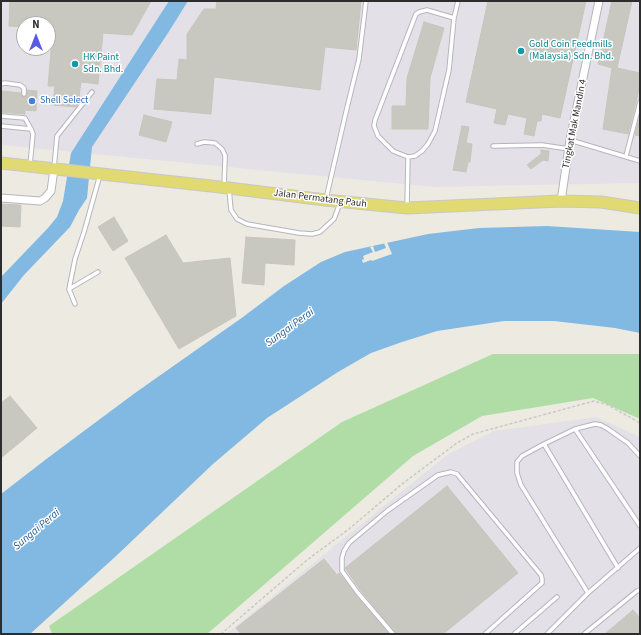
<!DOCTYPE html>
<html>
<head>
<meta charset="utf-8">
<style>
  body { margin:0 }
  #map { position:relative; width:641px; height:635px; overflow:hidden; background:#edeae2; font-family:"Source Sans 3",sans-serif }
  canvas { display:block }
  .frame { position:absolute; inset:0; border:2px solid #2d2d2d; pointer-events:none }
  .north { position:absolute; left:16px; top:16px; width:40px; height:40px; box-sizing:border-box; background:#fff; border:1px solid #ababab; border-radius:50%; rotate:0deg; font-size:11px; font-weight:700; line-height:16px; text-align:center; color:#2d2d2d }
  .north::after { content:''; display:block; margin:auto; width:14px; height:18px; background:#565ae6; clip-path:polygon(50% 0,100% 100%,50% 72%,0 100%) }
</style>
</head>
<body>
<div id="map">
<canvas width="641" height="635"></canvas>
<div class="frame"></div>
<div class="north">N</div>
</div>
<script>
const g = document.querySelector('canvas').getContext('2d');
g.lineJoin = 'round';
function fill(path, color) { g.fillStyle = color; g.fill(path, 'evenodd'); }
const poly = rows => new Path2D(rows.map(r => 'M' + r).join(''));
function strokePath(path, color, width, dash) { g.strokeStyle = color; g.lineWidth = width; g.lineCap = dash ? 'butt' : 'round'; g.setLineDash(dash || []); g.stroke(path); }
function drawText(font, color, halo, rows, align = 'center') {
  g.font = font + ' "Source Sans 3",sans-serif'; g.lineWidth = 3; g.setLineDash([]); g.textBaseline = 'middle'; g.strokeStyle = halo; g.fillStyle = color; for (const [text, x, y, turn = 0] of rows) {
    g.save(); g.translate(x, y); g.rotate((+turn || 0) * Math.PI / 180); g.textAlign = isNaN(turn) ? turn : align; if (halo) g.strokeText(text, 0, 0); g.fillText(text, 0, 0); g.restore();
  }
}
const industrial = poly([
  [1,1,640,1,640,183,434,187,1,145],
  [24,24,48,24,48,48,24,48],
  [596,417,640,437,640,634,226,634,448,454,494,431]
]);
const green = poly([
  [493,354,640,354,640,419,593,398,482,416,413,456,207,634,52,634,49,626,342,422]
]);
const water = poly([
  [169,1,188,1,168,33,92,147,87,198,79,210,70,227,24,275,1,304,1,277,48,228,57,217,63,201,71,153],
  [547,226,640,232,640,333,615,328,554,321,504,321,437,331,402,342,371,353,338,372,267,418,213,464,115,557,30,634,1,634,1,494,49,457,135,393,243,317,284,286,321,262,345,252,428,234,479,228]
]);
const pier = poly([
  [387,242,392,254,372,261,371,260,363,263,362,260,364,259,363,256,373,252,370,247,373,246,375,252,386,248,384,243]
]);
const building = poly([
  [10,1,151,1,132,35,103,33,98,84,81,82,78,104,76,107,53,105,55,86,48,86,53,29,48,29,48,24,24,24,24,27,9,26,10,1],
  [217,1,361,1,356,50,325,47,320,90,214,77,211,114,154,109,157,79,177,80,179,59,187,60,187,34,204,9,216,9,217,1],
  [488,1,586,1,560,118,542,114,541,121,537,121,534,136,524,134,527,118,508,114,505,125,494,123,497,109,466,102,488,1],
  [612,1,632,1,617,68,640,73,640,86,628,134,603,129,612,68,598,64,612,1],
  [424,22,444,28,430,78,428,129,392,129,392,106,406,106,407,78,424,22],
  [27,90,37,91,36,111,25,110,25,114,1,112,1,91,21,93,21,96,24,97,27,95,27,90],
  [144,115,172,122,166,142,139,135,144,115],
  [640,115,640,136,635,135,640,115],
  [462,126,469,127,466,143,472,144,470,162,468,162,466,172,453,170,462,126],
  [541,150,549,151,548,161,543,160,531,169,527,165,541,154,541,150],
  [1,204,21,205,20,227,1,226,1,204],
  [114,217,128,241,113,251,98,227,114,217],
  [166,235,183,263,230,258,236,316,179,349,125,258,166,235],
  [246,237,295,240,294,265,265,263,264,285,242,283,246,237],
  [10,396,37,428,1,458,1,403,10,396],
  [447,486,518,573,443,634,396,634,361,591,345,568,447,486],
  [324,559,337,575,339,573,356,595,389,634,241,634,236,628,324,559],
  [633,610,640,618,640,634,605,634,633,610]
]);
const path = poly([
  [221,634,307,560,349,529,402,484,457,443,473,434,594,401,608,405,640,423]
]);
const service = poly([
  [1,84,5,83,20,85,24,88,24,94],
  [1,116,25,118,31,129],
  [1,126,31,129,33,134,30,165],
  [570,140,640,161],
  [197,144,204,142,215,143,222,149,225,155,225,160,224,187],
  [493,146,542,145,569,149],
  [626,156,640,102],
  [408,157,415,156,422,151,428,144,435,131,449,70,454,18],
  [54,168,57,136,92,92],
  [229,189,231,210,237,219,247,224,299,233,312,234,320,232,334,219,340,203],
  [326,199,346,112,359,59,366,1],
  [407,207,408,157,393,151,378,136,374,126,375,120,416,14,419,12,427,10,454,18,458,1],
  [69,289,98,272],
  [75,304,69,289,75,259,84,232,100,175],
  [575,429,595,424,601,425,608,429,628,443,640,456],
  [544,444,575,429,640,526],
  [588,593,521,485,517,473,517,462,522,456,544,444,618,568],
  [393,634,358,593,342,571,342,558,344,551,349,543,387,511,438,475,451,472,457,474,541,575,542,579,542,583,485,634],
  [514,634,557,597],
  [547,634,588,593,640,548],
  [584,634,637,591,640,590]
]);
const minor = poly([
  [1,198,40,201,45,198,51,191,54,169],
  [561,201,570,140,599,1]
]);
const primary = poly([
  [1,163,229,188,325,200,407,208,561,201,601,202,640,208]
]);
const markers = [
  [521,51,4,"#0f9aa8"],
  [75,64,4,"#0f9aa8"],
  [32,101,4,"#3f7fe0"]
];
const cultureNames = [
  ["Gold Coin Feedmills",529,45],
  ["(Malaysia) Sdn. Bhd.",529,57],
  ["HK Paint",83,58],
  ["Sdn. Bhd.",83,70]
];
const shopNames = [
  ["Shell Select",40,101]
];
const streetNames = [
  ["Tingkat Mak Mandin 4",575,124,-79],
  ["Jalan Permatang Pauh",320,199,7]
];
const waterNames = [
  ["Sungai Perai",290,328,-36],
  ["Sungai Perai",37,530,-40]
];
fill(industrial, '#e3e1e7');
fill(green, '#afdda5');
fill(water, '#82b9e2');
fill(pier, '#edeae2');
fill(building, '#c9c8c0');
strokePath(building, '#c8c6bb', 1);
strokePath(service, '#b5b5bf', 5.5);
strokePath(minor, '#b5b5bf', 9);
strokePath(primary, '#c8c8c8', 13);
strokePath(path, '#c8c8c8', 1.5, [3, 2]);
strokePath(service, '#fff', 3.5);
strokePath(minor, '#fff', 7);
strokePath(primary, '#e1d972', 11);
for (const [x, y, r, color] of markers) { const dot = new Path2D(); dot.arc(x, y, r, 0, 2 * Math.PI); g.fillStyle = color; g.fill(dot); strokePath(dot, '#fff', 1.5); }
drawText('10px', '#0d838f', '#fff', cultureNames, 'left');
drawText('10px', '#366cbe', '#fff', shopNames, 'left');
drawText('10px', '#2d2d2d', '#fff', streetNames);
drawText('italic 11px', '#1e5791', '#fff', waterNames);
</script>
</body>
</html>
